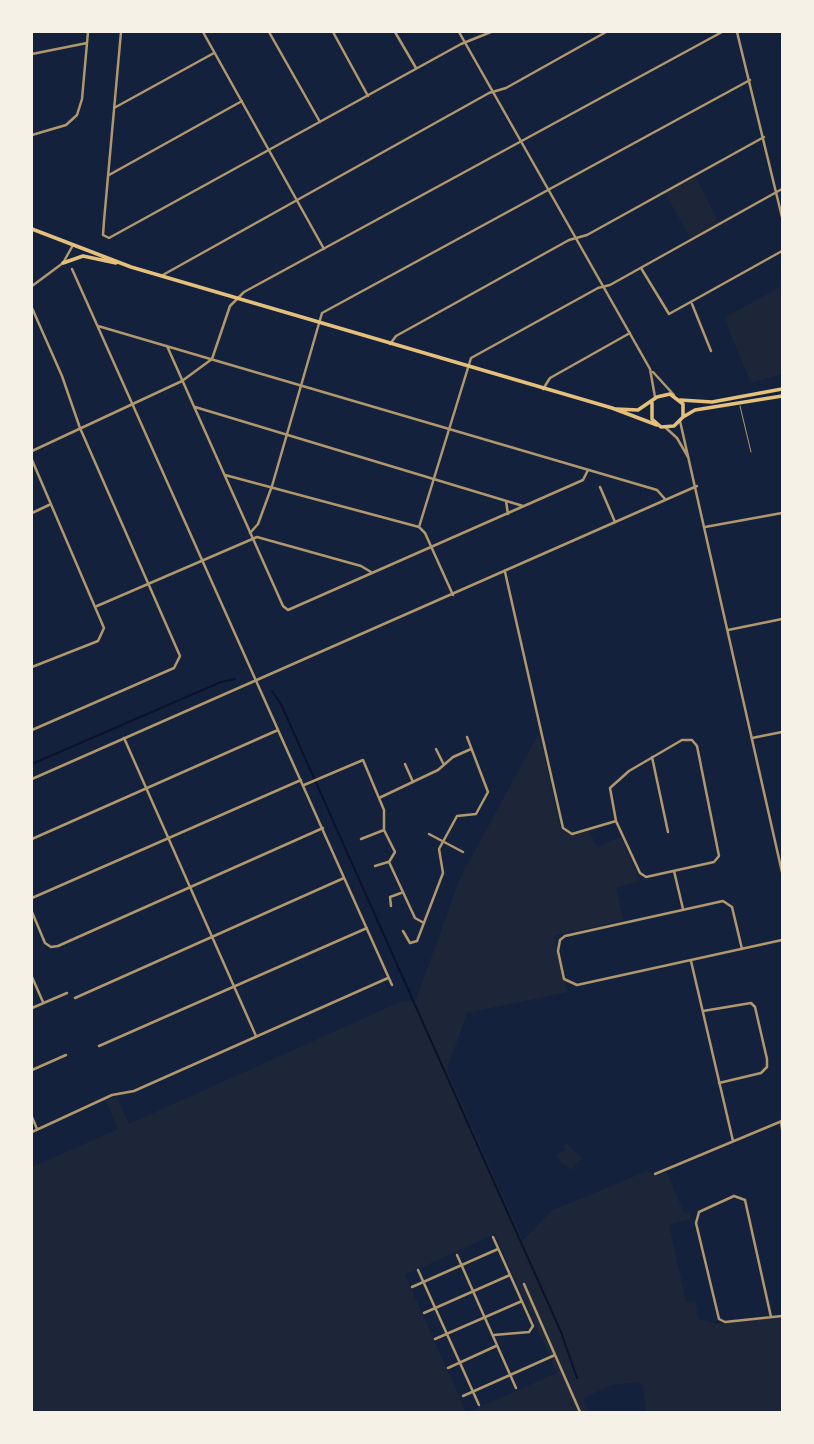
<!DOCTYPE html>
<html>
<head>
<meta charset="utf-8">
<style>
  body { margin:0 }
  #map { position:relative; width:814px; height:1444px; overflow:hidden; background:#14213d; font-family:Overpass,sans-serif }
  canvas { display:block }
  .frame { position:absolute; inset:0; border:33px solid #f6f1e7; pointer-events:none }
</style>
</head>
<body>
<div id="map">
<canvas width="814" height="1444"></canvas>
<div class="frame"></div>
</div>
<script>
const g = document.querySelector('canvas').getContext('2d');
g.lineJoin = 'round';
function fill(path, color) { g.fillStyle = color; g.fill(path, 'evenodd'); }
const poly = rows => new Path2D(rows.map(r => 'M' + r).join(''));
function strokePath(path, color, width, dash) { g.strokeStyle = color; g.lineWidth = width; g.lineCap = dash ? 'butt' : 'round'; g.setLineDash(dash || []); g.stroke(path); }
const green = poly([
  [695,176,720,224,692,241,664,191],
  [782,286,782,374,751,383,724,318],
  [539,733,561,830,572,836,589,830,597,847,621,837,640,882,616,887,623,920,554,936,567,992,467,1013,447,1070,523,1241,551,1211,647,1171,655,1177,667,1172,684,1213,690,1212,692,1219,669,1224,686,1302,695,1301,699,1319,718,1324,782,1317,782,1412,646,1412,643,1386,639,1382,612,1385,583,1398,589,1412,468,1412,557,1373,495,1234,405,1275,466,1412,32,1412,32,1167,118,1129,106,1101,117,1097,129,1124,400,1002,416,1000,460,878],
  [566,1143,582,1158,571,1170,555,1156,566,1150,563,1147]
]);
const stream = poly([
  [272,691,281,704,473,1135,561,1332,577,1378],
  [32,764,221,682,235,679]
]);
const service = poly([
  [740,406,751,452]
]);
const minor = poly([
  [121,32,104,221,103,235,109,238,461,44,491,32],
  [203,32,324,249],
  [269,32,320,122],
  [333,32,368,96],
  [395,32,416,68],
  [737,32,782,217],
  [32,54,87,43],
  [114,108,214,53],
  [32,135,66,125,77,115,82,99,88,32],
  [109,175,242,101],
  [641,268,669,314,782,251],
  [72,269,392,985],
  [161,276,489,93,506,88,606,32],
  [692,304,711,351],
  [32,308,62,376,80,428,180,656,174,668,32,730],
  [98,326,657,490,665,499],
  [390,344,396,336,569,240,587,235,764,137],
  [167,346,283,606,288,610,583,480,588,470],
  [543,389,550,378,630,333],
  [195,407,523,506],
  [32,451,182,381,212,359,230,306,244,292,722,32],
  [32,460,104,628,98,641,32,667],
  [225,475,419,527,425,533,453,595],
  [600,487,615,522],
  [506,501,508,514],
  [32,513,49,505],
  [419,527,471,358,598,288,610,285,782,189],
  [705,527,782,513],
  [250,533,258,524,272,486,322,313,750,80],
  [505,572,563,828,572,834,616,821],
  [97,606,257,537,361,566,371,572],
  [728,630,782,619],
  [124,738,256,1036],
  [752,738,782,732],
  [682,740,692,740,697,746,719,856,714,862,646,877,640,873,616,821,610,788,629,771,682,740],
  [436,749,444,765],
  [652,757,668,832],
  [405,764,413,782],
  [304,785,363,760,384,810,384,830,395,852,389,862,415,918,424,923],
  [379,798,438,770,453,757,471,749],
  [429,834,463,852],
  [32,839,278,730],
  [361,839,384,830],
  [375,866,388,862],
  [674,871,683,909],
  [32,898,301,780],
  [391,906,390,897,401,893],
  [32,912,45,943,51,947,58,946,323,828],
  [403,931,410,943,417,941,443,873,439,849,457,816,476,814,488,792,467,737],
  [742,949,732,907,723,901,565,936,560,940,558,951,564,979,577,985,782,940],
  [691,961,733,1141],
  [32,977,43,1002],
  [75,998,344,878],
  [32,1008,67,993],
  [703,1011,751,1003,755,1007,767,1059,767,1067,761,1073,719,1083],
  [99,1046,367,928],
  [32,1070,66,1055],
  [32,1117,37,1129],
  [781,1121,782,1129],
  [32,1132,112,1095,134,1091,388,978],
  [655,1174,782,1121],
  [493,1237,533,1326,529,1332,494,1335],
  [457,1255,516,1388],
  [418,1270,479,1405],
  [524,1284,580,1412],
  [412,1287,498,1249],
  [424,1313,510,1275],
  [771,1317,745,1200,734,1196,699,1212,696,1223,719,1319,725,1322,782,1316],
  [435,1339,522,1301],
  [448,1368,496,1346],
  [463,1396,555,1355]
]);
const tertiary = poly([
  [459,32,650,369,655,397],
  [32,286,63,263,73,245],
  [653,372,674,395],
  [680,421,782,872],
  [666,428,677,438,688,457],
  [32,779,697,486]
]);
const secondary = poly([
  [32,229,131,267,612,408,657,425],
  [63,263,83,256,116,263],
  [680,400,712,402,782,389],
  [616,409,638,410,657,397,670,394,683,404,683,417,674,426,661,427,652,419,652,403],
  [683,417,695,410,782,396]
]);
fill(green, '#1d2539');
strokePath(stream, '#0b132b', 2);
strokePath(service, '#b1986c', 1);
strokePath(minor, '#b1986c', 2.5);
strokePath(tertiary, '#b1986c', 2.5);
strokePath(secondary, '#e5c07b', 3.5);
</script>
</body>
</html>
